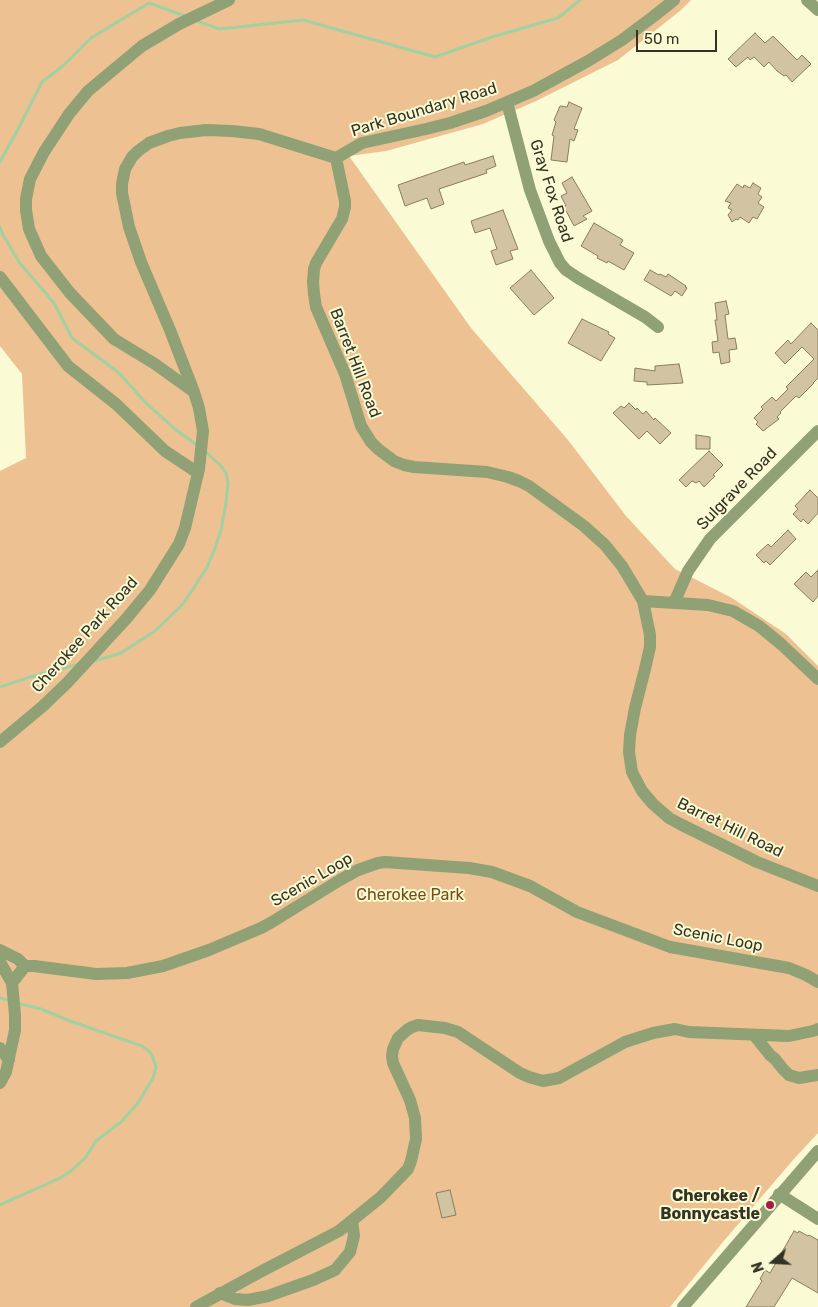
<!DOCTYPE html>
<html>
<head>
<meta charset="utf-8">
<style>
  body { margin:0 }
  #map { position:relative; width:818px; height:1307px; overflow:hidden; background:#fafad4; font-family:Rubik,sans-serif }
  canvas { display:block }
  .north { position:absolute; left:748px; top:1237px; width:50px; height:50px; -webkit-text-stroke:4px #fafad4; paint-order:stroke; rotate:251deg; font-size:14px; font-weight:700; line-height:20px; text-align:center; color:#333324 }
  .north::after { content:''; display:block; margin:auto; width:18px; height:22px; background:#333324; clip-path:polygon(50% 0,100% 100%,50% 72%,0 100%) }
  .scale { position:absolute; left:636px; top:30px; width:81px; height:22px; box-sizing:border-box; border:2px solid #333324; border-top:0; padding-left:6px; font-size:15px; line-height:18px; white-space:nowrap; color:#333324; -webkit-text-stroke:4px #fafad4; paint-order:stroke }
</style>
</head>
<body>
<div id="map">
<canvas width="818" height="1307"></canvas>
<div class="north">N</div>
<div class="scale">50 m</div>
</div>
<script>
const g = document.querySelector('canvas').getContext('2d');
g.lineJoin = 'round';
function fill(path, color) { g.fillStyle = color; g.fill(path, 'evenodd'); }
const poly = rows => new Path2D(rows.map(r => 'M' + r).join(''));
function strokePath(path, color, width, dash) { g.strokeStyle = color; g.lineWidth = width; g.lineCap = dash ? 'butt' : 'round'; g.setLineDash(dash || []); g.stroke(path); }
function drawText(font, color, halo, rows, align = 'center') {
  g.font = font + ' Rubik,sans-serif'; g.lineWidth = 4; g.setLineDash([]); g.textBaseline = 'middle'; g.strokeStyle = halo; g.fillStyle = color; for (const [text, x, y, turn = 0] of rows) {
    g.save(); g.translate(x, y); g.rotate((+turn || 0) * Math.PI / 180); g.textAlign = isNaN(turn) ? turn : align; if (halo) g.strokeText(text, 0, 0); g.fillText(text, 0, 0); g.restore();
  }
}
const green = poly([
  [0,0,691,0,681,10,618,60,536,101,483,124,386,151,349,156,471,328,568,440,626,516,675,569,732,598,786,634,818,666,818,1133,793,1160,722,1243,670,1307,0,1307,0,471,26,458,22,374,0,346]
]);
const stream = poly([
  [195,20,219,29,303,20,435,57,492,37,558,18,580,0],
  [0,162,18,129,42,82,64,65,91,38,149,3,185,16],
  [0,227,3,235,19,262,54,303,72,338,118,372,146,403,175,429,198,446],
  [94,661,121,653,155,631,183,604,206,569,214,551,221,530,226,503,228,483,226,473,221,466,205,451],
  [0,687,30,677,79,664],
  [0,998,11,1001],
  [0,1205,60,1178,72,1170,86,1157,96,1141,121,1122,138,1103,153,1078,156,1067,152,1055,149,1051,142,1046,70,1021,41,1009,17,1003]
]);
const building = poly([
  [755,33,765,43,773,36,797,60,802,55,811,64,792,82,786,75,784,76,777,71,769,62,764,67,754,57,750,60,748,57,736,67,728,59,755,33],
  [569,102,582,108,574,129,578,130,574,141,570,139,567,162,551,160,554,136,552,135,556,122,554,120,560,106,567,107,569,102],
  [493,156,496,166,486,170,487,173,439,189,444,204,431,209,427,198,405,206,398,185,464,162,465,165,493,156],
  [572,177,592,211,583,216,587,219,574,226,563,205,566,206,561,196,567,193,562,183,572,177],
  [753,183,761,188,758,194,762,197,758,203,764,207,757,219,753,217,749,223,740,217,738,220,736,219,732,222,728,215,732,210,728,208,731,203,725,201,737,184,743,188,744,185,750,188,753,183],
  [503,210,518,249,510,251,513,259,496,265,491,251,497,249,490,228,475,233,471,221,503,210],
  [594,223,623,240,620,245,634,253,624,270,608,261,607,263,597,258,598,256,581,246,594,223],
  [531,270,554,298,534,315,510,288,531,270],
  [650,270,659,275,660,274,666,277,668,274,686,286,685,287,687,288,682,296,675,291,671,296,644,280,650,270],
  [726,301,729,314,725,315,728,339,735,338,737,349,729,350,730,362,721,364,719,352,713,353,712,342,718,341,715,320,717,320,715,303,726,301],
  [582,319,609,332,608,334,615,338,601,361,568,343,582,319],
  [811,323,818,330,818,378,813,383,814,383,799,398,796,396,780,412,781,413,777,417,779,419,763,431,756,424,758,422,754,418,763,409,761,407,772,397,776,401,788,389,786,387,814,359,802,347,785,364,775,353,788,340,791,344,811,323],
  [679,364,683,383,647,385,647,382,634,381,635,368,655,371,655,366,679,364],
  [629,403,636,410,637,408,643,414,646,411,654,420,655,418,671,433,660,444,647,431,639,439,613,413,621,406,624,408,629,403],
  [696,435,710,437,710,449,696,449,696,435],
  [709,451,723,465,713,475,715,476,704,487,699,481,696,483,692,481,686,487,679,480,709,451],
  [810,490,818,498,818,513,808,524,803,519,801,522,793,514,798,509,795,506,810,490],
  [788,530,796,539,770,565,766,561,764,563,756,555,768,544,771,547,788,530],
  [818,570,818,596,813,602,794,584,806,572,811,577,818,570],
  [450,1190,456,1215,442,1218,436,1193,450,1190],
  [794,1231,798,1233,799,1231,808,1236,809,1235,818,1240,818,1293,792,1278,774,1307,746,1307,762,1281,760,1279,765,1270,770,1273,794,1231]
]);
const minor = poly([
  [807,0,818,10],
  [507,102,530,190,549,241,560,263,566,270,578,278,645,317,658,327],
  [336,158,362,143,426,129,450,123,486,111,533,91,588,61,622,40,654,16,674,0],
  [0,277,68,366,116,404,165,451,198,473],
  [194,392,155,364,114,339,70,293,41,256,29,229,26,210,26,199,30,179,44,152,69,114,88,91,142,46,179,24,229,0],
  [643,601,708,605,733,611,759,626,781,644,818,679],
  [674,603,688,571,710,539,818,431],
  [0,742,43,706,67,683,126,619,150,590,179,544,185,528,199,469,203,431,199,408,194,392,170,330,141,262,129,227,122,193,122,184,125,169,132,157,138,151,149,143,168,136,180,133,206,130,232,131,259,134,336,158,345,201,345,207,342,219,316,263,314,269,313,282,314,294,316,307,345,374,361,426,371,442,378,449,394,461,404,465,414,467,487,472,508,477,519,481,529,486,584,526,605,545,622,566,643,601,650,635,650,647,645,669,635,708,630,735,629,752,632,772,642,791,653,804,669,818,682,825,757,862,818,886],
  [0,950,18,959,25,966],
  [0,962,12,983,15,1015,15,1030,6,1072,0,1083],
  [12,983,25,966,34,966,96,974,127,973,163,966,209,950,261,928,272,922,340,880,358,870,378,863,385,862,469,868,492,872,530,886,577,912,670,947,789,968,806,975,818,982],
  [754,1035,770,1055,775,1059,783,1069,789,1075,799,1078,818,1075],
  [0,1048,9,1060],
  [779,1194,818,1219],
  [220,1293,235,1299,248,1300,268,1296,313,1280,335,1270,350,1252,354,1236,352,1221],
  [196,1307,262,1271,339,1231,381,1197,408,1169,411,1161,416,1139,415,1118,410,1100,393,1063,392,1056,393,1049,398,1038,407,1030,412,1027,418,1025,445,1028,458,1032,520,1073,529,1077,543,1081,559,1078,625,1042,653,1033,675,1029,689,1032,789,1036,813,1031,818,1029],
  [683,1307,818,1151]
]);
const markers = [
  [770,1205,5,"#ac1846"]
];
const streetNames = [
  ["Park Boundary Road",424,110,-17],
  ["Gray Fox Road",551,191,72],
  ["Barret Hill Road",355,363,69],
  ["Sulgrave Road",737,489,-46],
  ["Cherokee Park Road",85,635,-48],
  ["Barret Hill Road",730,828,26],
  ["Scenic Loop",312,880,-30],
  ["Scenic Loop",718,938,11]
];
const parkNames = [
  ["Cherokee Park",410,895]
];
const poiNames = [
  ["Cherokee /",760,1196],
  ["Bonnycastle",760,1214]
];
fill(green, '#edc191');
strokePath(stream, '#a1d0a1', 3);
fill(building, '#d2c4a2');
strokePath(building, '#8a7d5d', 1);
strokePath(minor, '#8fa175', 12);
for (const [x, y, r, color] of markers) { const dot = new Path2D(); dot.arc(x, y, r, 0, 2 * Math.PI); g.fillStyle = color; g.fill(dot); strokePath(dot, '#fafad4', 2); }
drawText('16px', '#333324', '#fafad4', streetNames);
drawText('16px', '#784d15', '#fafad4', parkNames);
drawText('bold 16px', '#333324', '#fafad4', poiNames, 'right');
</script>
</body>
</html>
